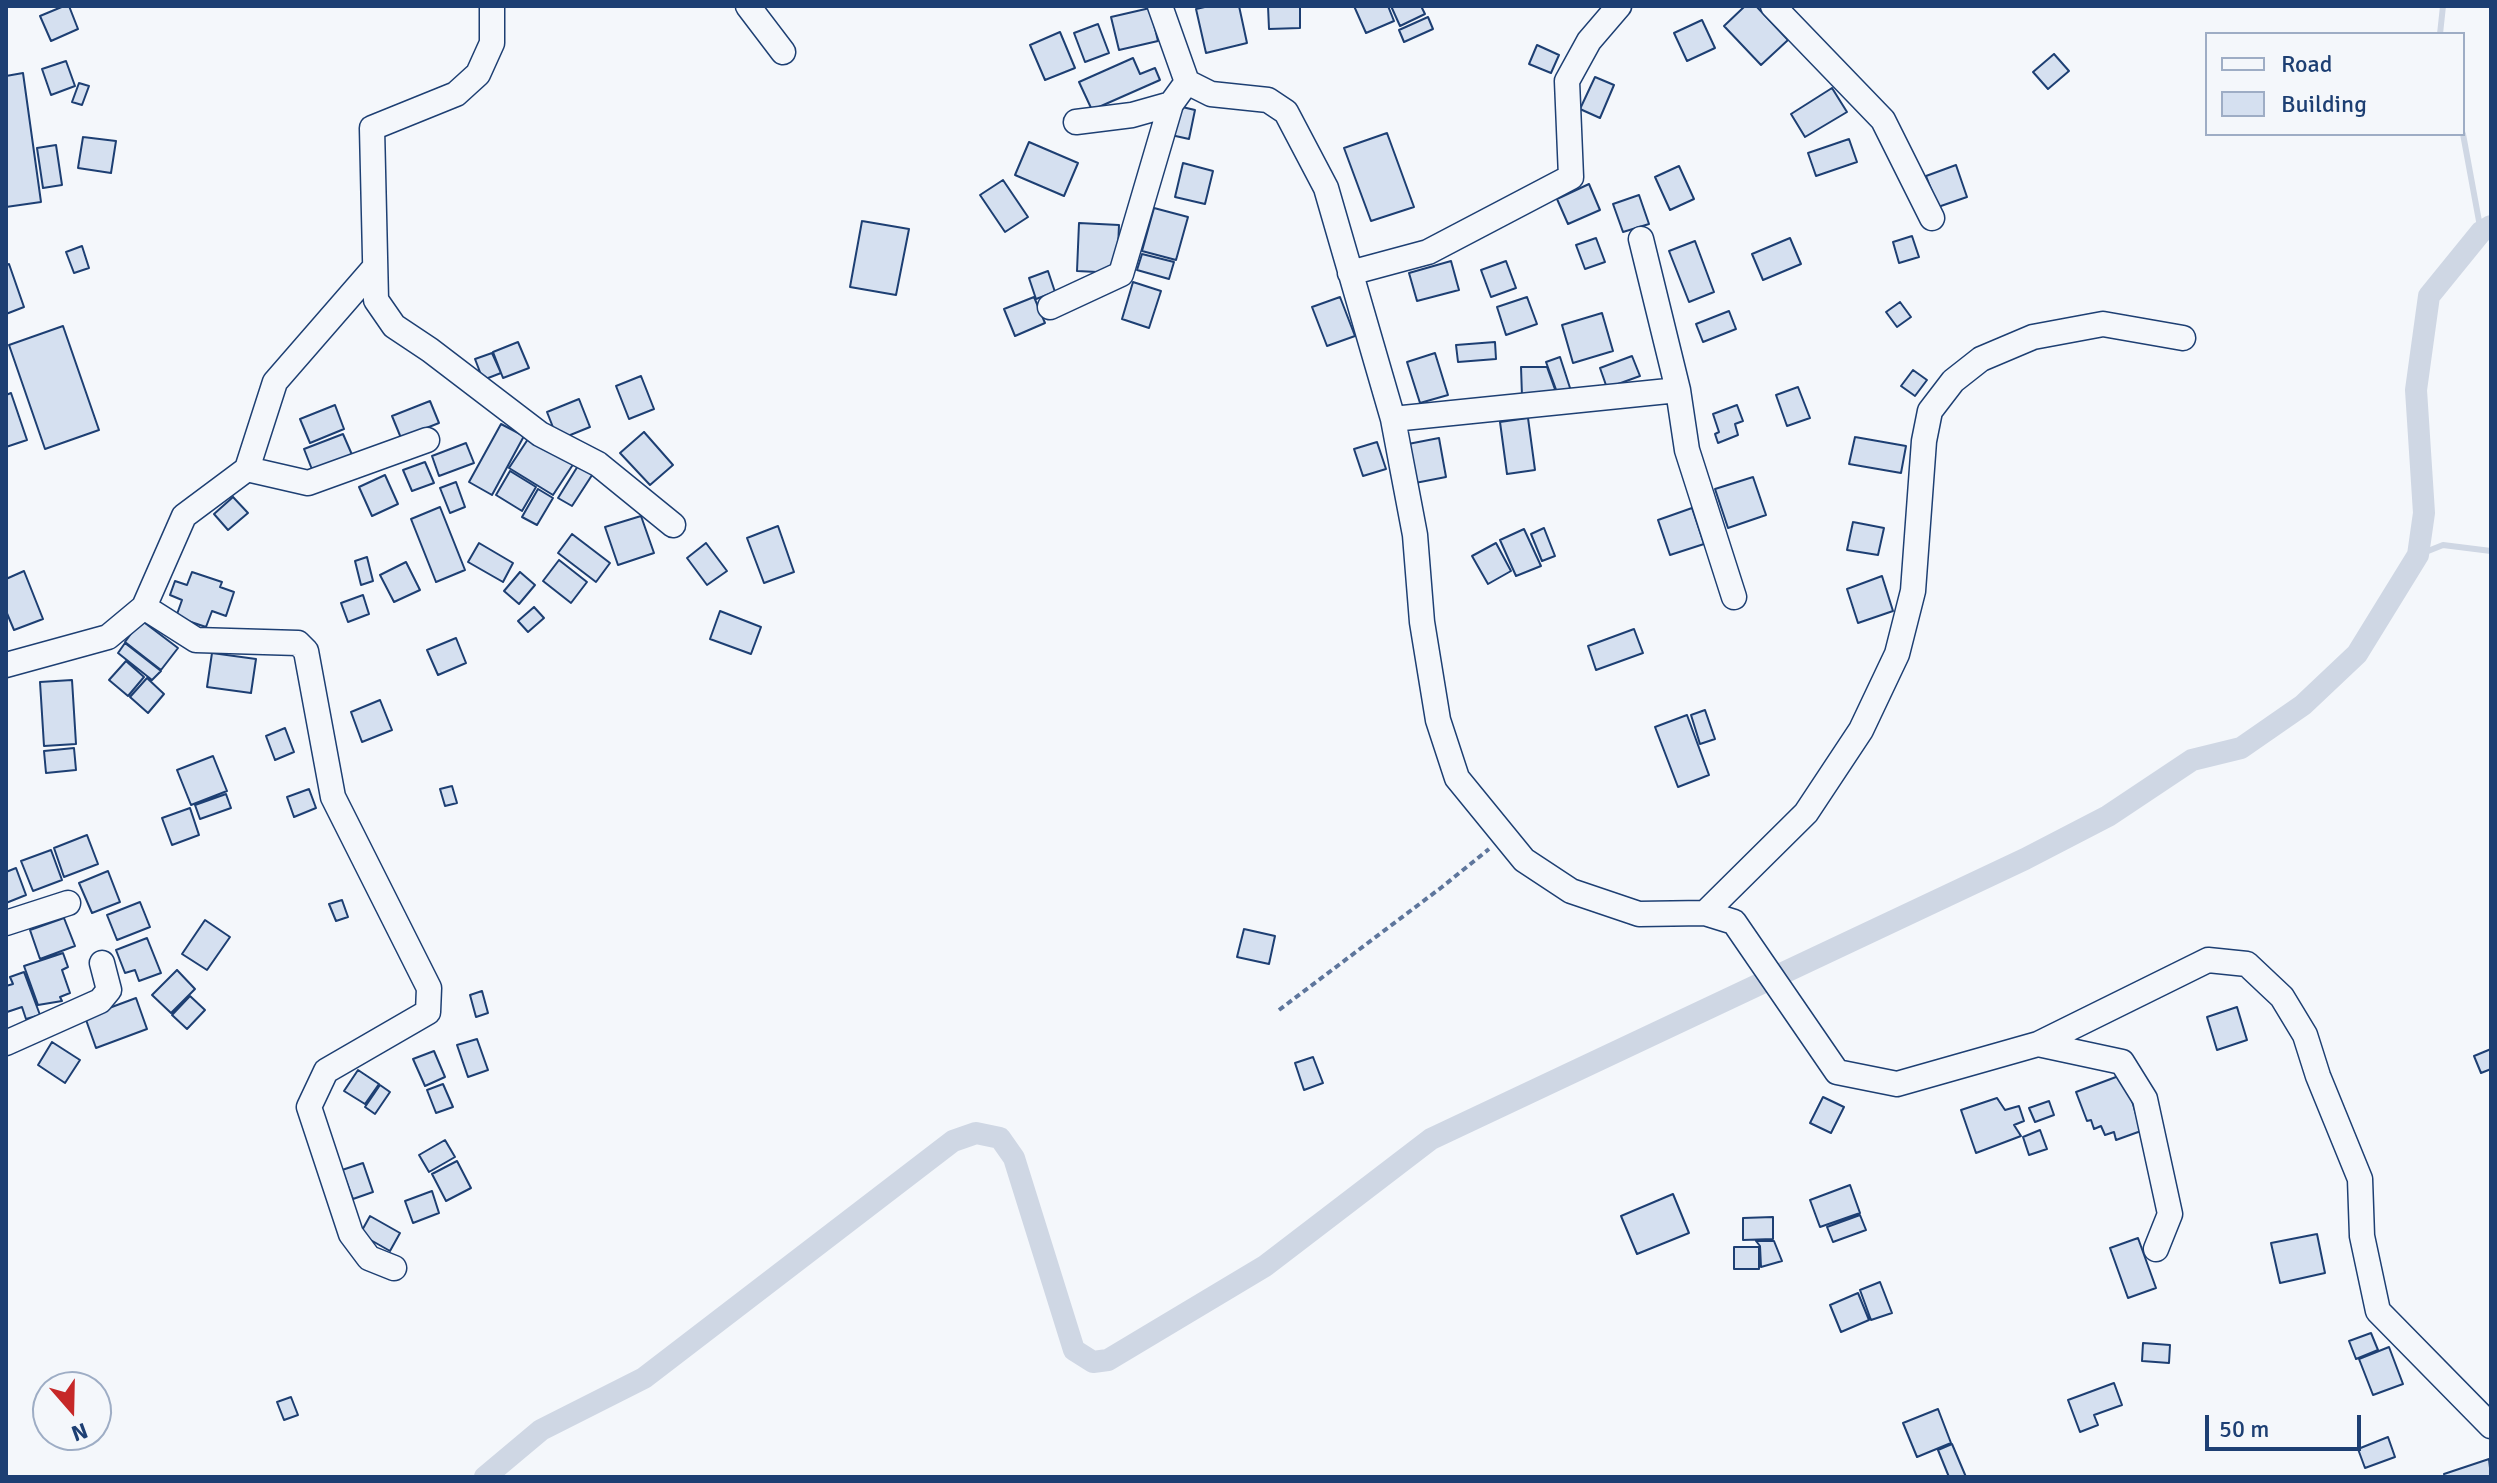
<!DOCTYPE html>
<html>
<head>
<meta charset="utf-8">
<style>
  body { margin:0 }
  #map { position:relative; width:2497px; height:1483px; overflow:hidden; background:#f4f7fb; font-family:Signika,sans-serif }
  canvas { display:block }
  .frame { position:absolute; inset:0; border:8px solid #1d3f73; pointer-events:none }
  .legend { position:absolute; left:2205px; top:32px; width:260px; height:104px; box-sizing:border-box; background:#f4f7fb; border:2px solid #9eadc5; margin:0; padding:10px 14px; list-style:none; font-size:24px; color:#1d3f73 }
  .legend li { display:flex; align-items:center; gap:16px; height:40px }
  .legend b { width:40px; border:2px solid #9eadc5 }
  .north { position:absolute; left:32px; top:1371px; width:80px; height:80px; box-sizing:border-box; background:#f4f7fb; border:2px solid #9eadc5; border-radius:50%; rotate:160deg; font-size:22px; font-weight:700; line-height:32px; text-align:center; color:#1d3f73 }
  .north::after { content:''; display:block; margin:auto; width:28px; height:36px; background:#c62828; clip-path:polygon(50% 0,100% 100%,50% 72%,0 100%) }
  .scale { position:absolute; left:2205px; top:1415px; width:156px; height:36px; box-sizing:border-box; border:4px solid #1d3f73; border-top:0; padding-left:10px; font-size:24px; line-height:28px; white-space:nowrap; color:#1d3f73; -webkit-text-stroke:6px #f4f7fb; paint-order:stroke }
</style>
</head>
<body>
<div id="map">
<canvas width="2497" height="1483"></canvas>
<div class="frame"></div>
<ul class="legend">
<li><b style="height:10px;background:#f4f7fb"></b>Road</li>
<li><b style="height:22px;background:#d5e0f0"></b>Building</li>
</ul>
<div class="north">N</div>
<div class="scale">50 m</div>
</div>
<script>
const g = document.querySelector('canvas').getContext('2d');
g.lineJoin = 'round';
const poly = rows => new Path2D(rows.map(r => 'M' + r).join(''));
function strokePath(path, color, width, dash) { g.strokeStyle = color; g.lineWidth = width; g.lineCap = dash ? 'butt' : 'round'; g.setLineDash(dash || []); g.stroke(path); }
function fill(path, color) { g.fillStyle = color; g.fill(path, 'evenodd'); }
const stream = poly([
  [2440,34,2443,6],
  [2463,134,2481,232],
  [2418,555,2443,545,2491,551]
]);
const canal = poly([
  [485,1477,541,1430,644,1378,953,1141,976,1133,1000,1138,1014,1158,1074,1350,1093,1362,1108,1360,1265,1266,1431,1139,2025,859,2108,816,2192,760,2241,748,2303,705,2357,654,2418,555,2424,513,2416,390,2429,296,2481,232,2491,226]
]);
const building = poly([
  [64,6,69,6,78,29,51,41,40,16,64,6],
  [1209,6,1239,6,1247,43,1206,53,1196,9,1209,6],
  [1268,6,1300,6,1300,28,1269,29,1268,6],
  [1354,6,1388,6,1394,21,1366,33,1354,6],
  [1391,6,1421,6,1425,14,1400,26,1391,6],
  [1745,6,1756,6,1788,40,1761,65,1724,26,1745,6],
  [1150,8,1158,41,1119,50,1111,17,1150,8],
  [1428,17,1433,29,1404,42,1399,30,1428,17],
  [1702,20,1715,48,1687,61,1674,33,1702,20],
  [1098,24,1109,53,1085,62,1074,33,1098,24],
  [1060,32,1075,68,1045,80,1030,45,1060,32],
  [1537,45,1559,55,1551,73,1529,64,1537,45],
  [2054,54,2069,71,2048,89,2033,72,2054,54],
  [1133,58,1140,74,1155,68,1160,80,1092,110,1079,82,1133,58],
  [66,61,75,86,51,95,42,69,66,61],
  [23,73,41,202,6,207,6,76,23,73],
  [1595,77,1614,85,1600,118,1580,109,1595,77],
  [79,83,89,86,82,105,72,102,79,83],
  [1832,88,1847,112,1805,137,1791,114,1832,88],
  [1178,106,1195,110,1189,139,1171,135,1178,106],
  [1387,133,1414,207,1371,221,1344,148,1387,133],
  [83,137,116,141,111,173,78,168,83,137],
  [1849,139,1857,162,1816,176,1808,153,1849,139],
  [1029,142,1078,163,1064,196,1015,175,1029,142],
  [56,145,62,185,43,188,37,148,56,145],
  [1183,163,1213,171,1205,204,1175,197,1183,163],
  [1956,165,1967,197,1938,207,1926,176,1956,165],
  [1679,166,1694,199,1670,210,1655,177,1679,166],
  [1003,180,1028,217,1005,232,980,195,1003,180],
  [1589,184,1600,210,1568,224,1557,199,1589,184],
  [1639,195,1649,224,1623,232,1613,204,1639,195],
  [1154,208,1188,217,1176,260,1142,251,1154,208],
  [862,221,909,229,896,295,850,287,862,221],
  [1079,223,1119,225,1117,273,1077,271,1079,223],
  [1912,236,1919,257,1899,263,1893,242,1912,236],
  [1596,238,1605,262,1585,269,1576,245,1596,238],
  [1790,238,1801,264,1763,280,1752,254,1790,238],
  [1695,241,1714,292,1689,302,1669,251,1695,241],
  [82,246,89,268,74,273,66,252,82,246],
  [1142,254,1174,262,1169,279,1137,270,1142,254],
  [1451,261,1459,290,1417,301,1409,273,1451,261],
  [1506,261,1516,288,1491,297,1481,270,1506,261],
  [9,264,24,307,6,314,6,265,9,264],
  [1048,271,1055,292,1036,299,1029,278,1048,271],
  [1133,282,1161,291,1149,328,1122,319,1133,282],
  [1034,297,1045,323,1015,336,1004,309,1034,297],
  [1340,297,1355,336,1327,346,1312,307,1340,297],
  [1527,297,1537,324,1506,335,1497,307,1527,297],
  [1900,302,1911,317,1897,327,1886,312,1900,302],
  [1729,311,1736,329,1703,342,1696,324,1729,311],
  [1602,313,1613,351,1573,363,1562,325,1602,313],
  [63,326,99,430,45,449,9,345,63,326],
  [518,342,529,368,503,378,493,352,518,342],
  [1495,342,1496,359,1458,362,1456,345,1495,342],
  [492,353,501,373,483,380,475,359,492,353],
  [1435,353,1448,395,1420,403,1407,362,1435,353],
  [1632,356,1640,376,1607,388,1600,368,1632,356],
  [1560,357,1571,391,1558,395,1546,362,1560,357],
  [1521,367,1547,367,1557,395,1522,396,1521,367],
  [1913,370,1927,380,1915,396,1901,386,1913,370],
  [641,376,654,409,629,419,616,386,641,376],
  [1798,387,1810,418,1787,426,1776,395,1798,387],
  [11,393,27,440,6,447,6,395,11,393],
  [579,399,590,427,558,440,547,412,579,399],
  [430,401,439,423,401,438,392,416,430,401],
  [335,405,344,429,310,443,300,419,335,405],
  [1737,405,1743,421,1735,424,1738,435,1718,443,1715,434,1719,432,1713,414,1737,405],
  [1528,418,1535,470,1507,474,1500,422,1528,418],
  [501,424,524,436,492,495,469,482,501,424],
  [644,432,673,465,650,485,620,453,644,432],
  [343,434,353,457,313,472,304,449,343,434],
  [530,436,574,463,553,495,509,468,530,436],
  [1855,437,1906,446,1901,473,1849,464,1855,437],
  [1439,438,1446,477,1410,484,1403,445,1439,438],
  [1377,442,1386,469,1363,476,1354,449,1377,442],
  [466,443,474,463,439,476,432,456,466,443],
  [581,461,596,469,572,506,558,498,581,461],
  [425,462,434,483,412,491,403,470,425,462],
  [510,471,536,487,522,511,496,495,510,471],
  [385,475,398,504,372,516,359,487,385,475],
  [1753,477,1766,515,1728,528,1715,489,1753,477],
  [456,482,465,507,450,513,440,488,456,482],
  [538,489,553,498,537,525,522,517,538,489],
  [233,497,248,513,228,530,214,514,233,497],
  [440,507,465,570,436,582,411,519,440,507],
  [1692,508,1704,544,1670,555,1658,520,1692,508],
  [641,516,654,553,618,565,605,527,641,516],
  [1853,522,1884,528,1878,555,1847,550,1853,522],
  [778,526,794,572,764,583,747,538,778,526],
  [1544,528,1555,556,1542,561,1531,534,1544,528],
  [1524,529,1541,566,1516,576,1500,540,1524,529],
  [572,534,610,563,596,582,558,553,572,534],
  [479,543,513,563,503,582,468,562,479,543],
  [706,543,727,571,707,585,687,558,706,543],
  [1496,543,1511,571,1488,584,1472,556,1496,543],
  [367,557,373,581,361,585,355,561,367,557],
  [559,560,587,582,571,603,543,581,559,560],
  [406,562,420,590,394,602,380,575,406,562],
  [24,571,43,619,14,630,6,611,6,579,24,571],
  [192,572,222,582,220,587,234,592,226,616,212,611,206,627,176,617,182,600,170,595,175,581,187,585,192,572],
  [520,572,535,585,519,604,504,591,520,572],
  [1882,576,1893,611,1858,623,1847,589,1882,576],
  [363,595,369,614,348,622,341,603,363,595],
  [534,607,544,618,528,632,518,621,534,607],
  [720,611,761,627,751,654,710,639,720,611],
  [141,620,178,648,161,670,125,642,141,620],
  [1634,629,1643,653,1596,670,1588,646,1634,629],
  [456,638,466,663,438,675,427,650,456,638],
  [125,643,161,671,152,680,118,653,125,643],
  [212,653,256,659,251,693,207,687,212,653],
  [126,661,144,677,128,696,109,680,126,661],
  [147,678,164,694,148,713,130,697,147,678],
  [72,680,76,744,44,746,40,682,72,680],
  [380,700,392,730,362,742,351,712,380,700],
  [1705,710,1715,739,1700,744,1691,715,1705,710],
  [1687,715,1709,775,1678,787,1655,727,1687,715],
  [285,728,294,752,275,760,266,736,285,728],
  [74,748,76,770,46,773,44,751,74,748],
  [213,756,227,791,191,805,177,770,213,756],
  [452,786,457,803,445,806,440,789,452,786],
  [309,789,316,808,294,817,287,797,309,789],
  [226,794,231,808,200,819,195,805,226,794],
  [190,808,199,835,172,845,162,818,190,808],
  [87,835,98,864,64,877,54,848,87,835],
  [51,850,62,880,33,891,21,861,51,850],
  [16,868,26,895,6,903,6,872,16,868],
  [108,871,120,902,92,913,79,883,108,871],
  [342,900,348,917,336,921,329,904,342,900],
  [140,902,150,927,117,940,107,915,140,902],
  [64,918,75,946,40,959,30,930,64,918],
  [205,920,230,937,207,970,182,954,205,920],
  [1244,929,1275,936,1269,964,1237,957,1244,929],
  [147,938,161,973,139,981,135,970,125,973,116,950,147,938],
  [63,953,68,967,62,970,70,993,60,997,62,1001,38,1005,24,966,63,953],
  [177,970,195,989,171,1013,152,995,177,970],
  [24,972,40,1015,26,1019,22,1007,7,1012,6,1008,6,986,13,984,10,977,24,972],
  [482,991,488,1013,476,1017,470,995,482,991],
  [190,996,205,1010,187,1029,172,1015,190,996],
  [136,998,147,1029,96,1048,85,1017,136,998],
  [2237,1007,2247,1040,2217,1050,2207,1017,2237,1007],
  [477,1039,488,1070,468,1077,457,1045,477,1039],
  [52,1042,80,1060,65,1083,38,1065,52,1042],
  [2491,1049,2491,1069,2481,1073,2474,1056,2491,1049],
  [434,1051,445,1077,425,1086,413,1059,434,1051],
  [1313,1057,1323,1083,1304,1090,1295,1063,1313,1057],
  [358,1070,379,1084,365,1104,344,1091,358,1070],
  [2124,1074,2141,1131,2116,1140,2114,1132,2105,1135,2101,1126,2094,1129,2091,1120,2087,1121,2076,1092,2124,1074],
  [443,1084,453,1107,436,1113,427,1090,443,1084],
  [380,1085,390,1092,375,1114,365,1107,380,1085],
  [1823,1097,1844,1107,1831,1133,1810,1123,1823,1097],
  [1997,1098,2005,1110,2019,1106,2024,1121,2014,1125,2021,1136,1976,1153,1961,1110,1997,1098],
  [2049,1101,2054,1115,2035,1122,2029,1108,2049,1101],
  [2040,1130,2047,1149,2029,1155,2023,1137,2040,1130],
  [445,1140,455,1157,429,1172,419,1155,445,1140],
  [457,1161,471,1188,446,1201,432,1174,457,1161],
  [363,1163,373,1192,353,1199,342,1170,363,1163],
  [1850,1185,1860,1213,1820,1227,1810,1200,1850,1185],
  [432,1191,439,1213,413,1223,405,1201,432,1191],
  [1673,1194,1689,1233,1637,1254,1621,1216,1673,1194],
  [1860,1215,1866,1230,1833,1242,1827,1227,1860,1215],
  [370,1216,400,1233,390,1251,360,1234,370,1216],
  [1773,1217,1773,1239,1743,1240,1743,1218,1773,1217],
  [2317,1234,2325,1273,2280,1283,2271,1243,2317,1234],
  [2138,1238,2156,1288,2128,1298,2110,1248,2138,1238],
  [1756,1241,1774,1241,1782,1261,1761,1267,1760,1246,1756,1241],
  [1734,1247,1759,1247,1759,1269,1734,1269,1734,1247],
  [1880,1282,1892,1313,1871,1320,1860,1290,1880,1282],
  [1858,1293,1869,1320,1841,1332,1830,1305,1858,1293],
  [2371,1333,2378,1350,2356,1359,2349,1341,2371,1333],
  [2143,1343,2170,1345,2169,1363,2142,1361,2143,1343],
  [2389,1347,2403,1384,2373,1395,2359,1359,2389,1347],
  [2114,1383,2122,1405,2094,1415,2098,1425,2080,1432,2068,1400,2114,1383],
  [291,1397,298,1415,284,1420,277,1402,291,1397],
  [1938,1409,1951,1443,1917,1457,1903,1423,1938,1409],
  [2388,1437,2395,1457,2365,1468,2358,1449,2388,1437],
  [1952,1444,1966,1477,1949,1477,1938,1450,1952,1444],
  [2489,1459,2491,1477,2445,1477,2444,1474,2489,1459]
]);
const path = poly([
  [1279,1010,1442,887,1489,849]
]);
const minor = poly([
  [492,6,492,43,478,74,456,94,372,128,376,300,394,326,430,350,540,434,598,464,673,525],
  [748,6,783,52],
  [1160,6,1187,82,1211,94,1268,100,1286,112,1326,188,1393,419,1415,535,1422,622,1438,720,1457,778,1524,860,1571,891,1639,914,1705,913,1734,922,1837,1072,1897,1084,2038,1044,2208,960,2247,964,2282,997,2305,1035,2318,1076,2360,1179,2362,1236,2378,1311,2491,1426],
  [1773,6,1883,120,1932,218],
  [1076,122,1132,115,1171,104],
  [1641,239,1678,390,1687,450,1734,597],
  [1350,273,1428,252,1571,177,1567,81,1589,41,1619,6],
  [1050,307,1121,274,1171,104,1187,82],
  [1393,419,1678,390],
  [247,469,308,483,427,440],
  [144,607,196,640,298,643,306,651,333,797,429,988,428,1012,326,1071,309,1107,351,1234,369,1258,394,1268],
  [6,665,108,637,144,607,184,516,247,469,275,382,375,267],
  [1705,913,1806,813,1861,730,1897,654,1913,591,1924,441,1930,411,1953,381,1981,359,2033,337,2103,324,2183,338],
  [6,923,68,903],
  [6,1043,100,1001,109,990,102,963],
  [2038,1044,2122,1062,2145,1099,2170,1214,2156,1249]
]);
strokePath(stream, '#cfd7e4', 6);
strokePath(canal, '#cfd7e4', 22);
fill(building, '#d5e0f0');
strokePath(building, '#1d3f73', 2);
strokePath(minor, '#1d3f73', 27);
strokePath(path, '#5e769c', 4, [6, 4]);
strokePath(minor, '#f4f7fb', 24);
</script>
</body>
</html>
